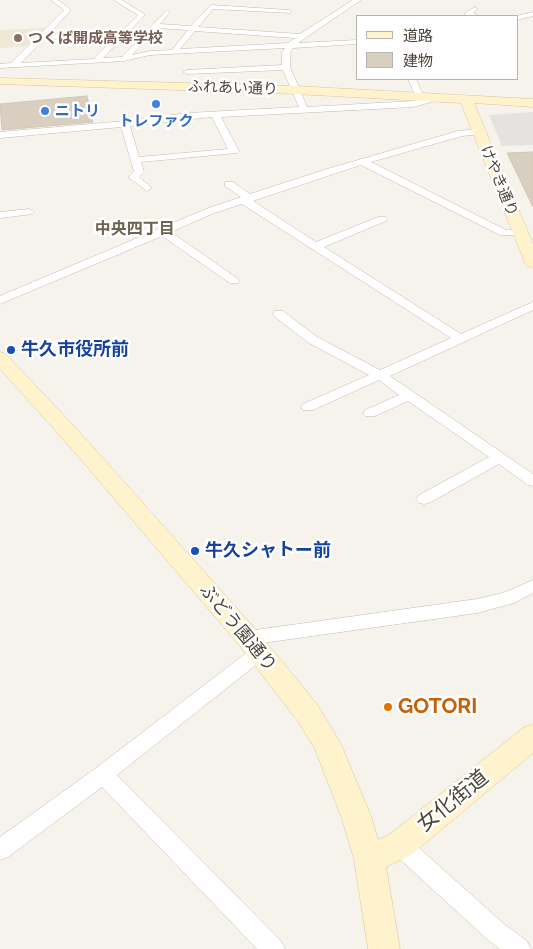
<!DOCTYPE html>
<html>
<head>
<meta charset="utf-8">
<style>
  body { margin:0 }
  #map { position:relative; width:533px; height:949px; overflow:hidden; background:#f6f3ec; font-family:Raleway,"Noto Sans JP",sans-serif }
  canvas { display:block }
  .legend { position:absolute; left:356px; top:15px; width:162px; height:65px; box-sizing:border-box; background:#fff; border:1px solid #b7b4b0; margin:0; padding:6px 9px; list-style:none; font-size:15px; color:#4b4439 }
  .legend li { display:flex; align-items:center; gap:10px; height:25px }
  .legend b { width:25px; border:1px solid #b7b4b0 }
</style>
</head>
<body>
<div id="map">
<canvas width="533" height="949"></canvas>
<ul class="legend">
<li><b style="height:6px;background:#fff3cd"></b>道路</li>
<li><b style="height:14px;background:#d8cfc1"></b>建物</li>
</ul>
</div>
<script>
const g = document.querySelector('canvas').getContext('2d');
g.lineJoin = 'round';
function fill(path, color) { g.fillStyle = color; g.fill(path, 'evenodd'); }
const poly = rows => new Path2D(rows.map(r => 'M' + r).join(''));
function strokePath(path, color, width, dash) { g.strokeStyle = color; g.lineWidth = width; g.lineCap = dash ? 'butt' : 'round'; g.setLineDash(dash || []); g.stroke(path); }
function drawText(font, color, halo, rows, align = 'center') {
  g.font = font + ' Raleway,"Noto Sans JP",sans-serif'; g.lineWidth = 5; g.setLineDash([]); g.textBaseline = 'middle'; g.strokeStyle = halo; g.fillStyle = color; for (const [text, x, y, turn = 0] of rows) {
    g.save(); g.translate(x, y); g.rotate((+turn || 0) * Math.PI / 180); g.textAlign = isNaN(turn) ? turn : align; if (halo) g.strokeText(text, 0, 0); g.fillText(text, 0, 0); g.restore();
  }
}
const education = poly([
  [46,28,27,46,0,48,0,30]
]);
const parking = poly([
  [533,112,533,145,502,146,489,115]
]);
const building = poly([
  [87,96,93,122,2,130,0,104,87,96],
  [533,152,533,207,507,153,533,152]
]);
const street = poly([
  [51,0,58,0,71,10,48,35,120,33,138,15,114,0,122,0,144,14,144,16,103,58,122,57,167,10,170,12,160,24,191,26,211,5,289,10,292,12,291,13,213,9,198,27,300,34,353,0,361,0,298,43,357,40,357,44,293,48,290,53,290,67,307,107,413,101,442,95,446,98,413,107,221,117,239,151,237,153,141,162,144,172,139,177,152,188,147,191,128,177,134,171,121,127,0,138,0,132,125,121,188,113,299,107,283,70,187,74,183,72,187,70,282,65,282,53,285,48,150,55,124,61,0,68,0,64,11,63,64,10,51,0],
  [156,28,188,30,172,50,150,51,132,55,156,28],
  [195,31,295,38,288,43,180,49,195,31],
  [115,37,94,59,21,63,44,39,115,37],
  [212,117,228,149,139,157,130,126,212,117],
  [475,7,478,9,473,13,479,16,465,15,465,13,475,7],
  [533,12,533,16,517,20,516,16,533,12],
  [408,79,416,79,424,97,423,99,417,99,408,79],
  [479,129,484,132,482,134,462,136,371,162,506,230,524,231,525,233,524,235,500,235,361,165,253,201,316,242,378,217,386,217,387,219,386,221,324,247,461,334,533,302,533,310,390,376,533,474,533,486,528,485,499,464,429,503,424,504,419,503,416,499,419,495,489,457,408,401,375,416,365,416,363,413,365,410,399,395,379,380,313,410,303,410,301,407,303,404,369,375,309,343,275,317,273,314,275,311,283,311,317,337,380,370,451,338,242,204,214,213,171,232,238,279,240,281,238,283,230,283,162,236,0,304,0,296,206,209,241,197,225,186,225,182,233,182,250,194,327,169,458,131,479,129],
  [29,209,34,212,33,214,0,218,0,212,29,209],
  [533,580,533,593,514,603,477,613,248,645,242,643,239,638,242,633,248,631,477,599,503,593,533,580],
  [260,645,266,647,269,652,266,657,117,775,281,941,285,949,257,949,102,787,8,857,0,860,0,837,96,768,254,647,260,645],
  [400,835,408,838,504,924,527,941,531,949,500,949,488,940,392,852,389,845,392,838,400,835]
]);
const secondary = poly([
  [0,78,295,86,533,99,533,107,474,103,533,244,533,268,527,266,525,263,461,103,295,94,0,84,0,78],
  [0,352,6,354,85,438,257,631,317,704,341,744,371,816,378,840,389,835,523,728,533,724,533,753,411,855,386,867,400,949,368,949,354,859,341,816,315,749,297,720,239,645,71,448,0,369,0,352]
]);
const markers = [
  [18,38,5,"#8d6e63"],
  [156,104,5,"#3f7fe0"],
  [45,111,5,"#3f7fe0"],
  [11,350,5,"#1a4fb4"],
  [195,551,5,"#1a4fb4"],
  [388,707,5,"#e8710a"]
];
const farEducationnames = [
  ["つくば開成高等学校",28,38]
];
const farStreetnames = [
  ["ふれあい通り",233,88,2],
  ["けやき通り",499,181,68]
];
const farShopnames = [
  ["ニトリ",55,111],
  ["トレファク",156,121,"center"]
];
const farNeighbourhoodnames = [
  ["中央四丁目",135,229]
];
const transitNames = [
  ["牛久市役所前",21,350],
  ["牛久シャトー前",205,551]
];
const streetNames = [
  ["ぶどう園通り",238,628,50]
];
const nearFoodnames = [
  ["GOTORI",398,707]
];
const nearStreetnames = [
  ["女化街道",453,801,-39]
];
fill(education, '#efe8d6');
fill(parking, '#e5e3e0');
fill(building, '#d8cfc1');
strokePath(building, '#d3c7b4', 1);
strokePath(street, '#c2bbae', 1);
strokePath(secondary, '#d6c79b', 1);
fill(street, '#fff');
fill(secondary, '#fff3cd');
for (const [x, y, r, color] of markers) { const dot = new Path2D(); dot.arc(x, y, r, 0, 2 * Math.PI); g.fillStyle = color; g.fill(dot); strokePath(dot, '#fff', 2); }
drawText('bold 15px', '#785e54', '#fff', farEducationnames, 'left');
drawText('15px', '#4b4439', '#fff', farStreetnames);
drawText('bold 15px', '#366cbe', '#fff', farShopnames, 'left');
drawText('bold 16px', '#6e6250', '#fff', farNeighbourhoodnames);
drawText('bold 18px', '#164399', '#fff', transitNames, 'left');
drawText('18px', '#4b4439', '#fff', streetNames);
drawText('bold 21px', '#c56008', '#fff', nearFoodnames, 'left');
drawText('21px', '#4b4439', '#fff', nearStreetnames);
</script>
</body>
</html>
